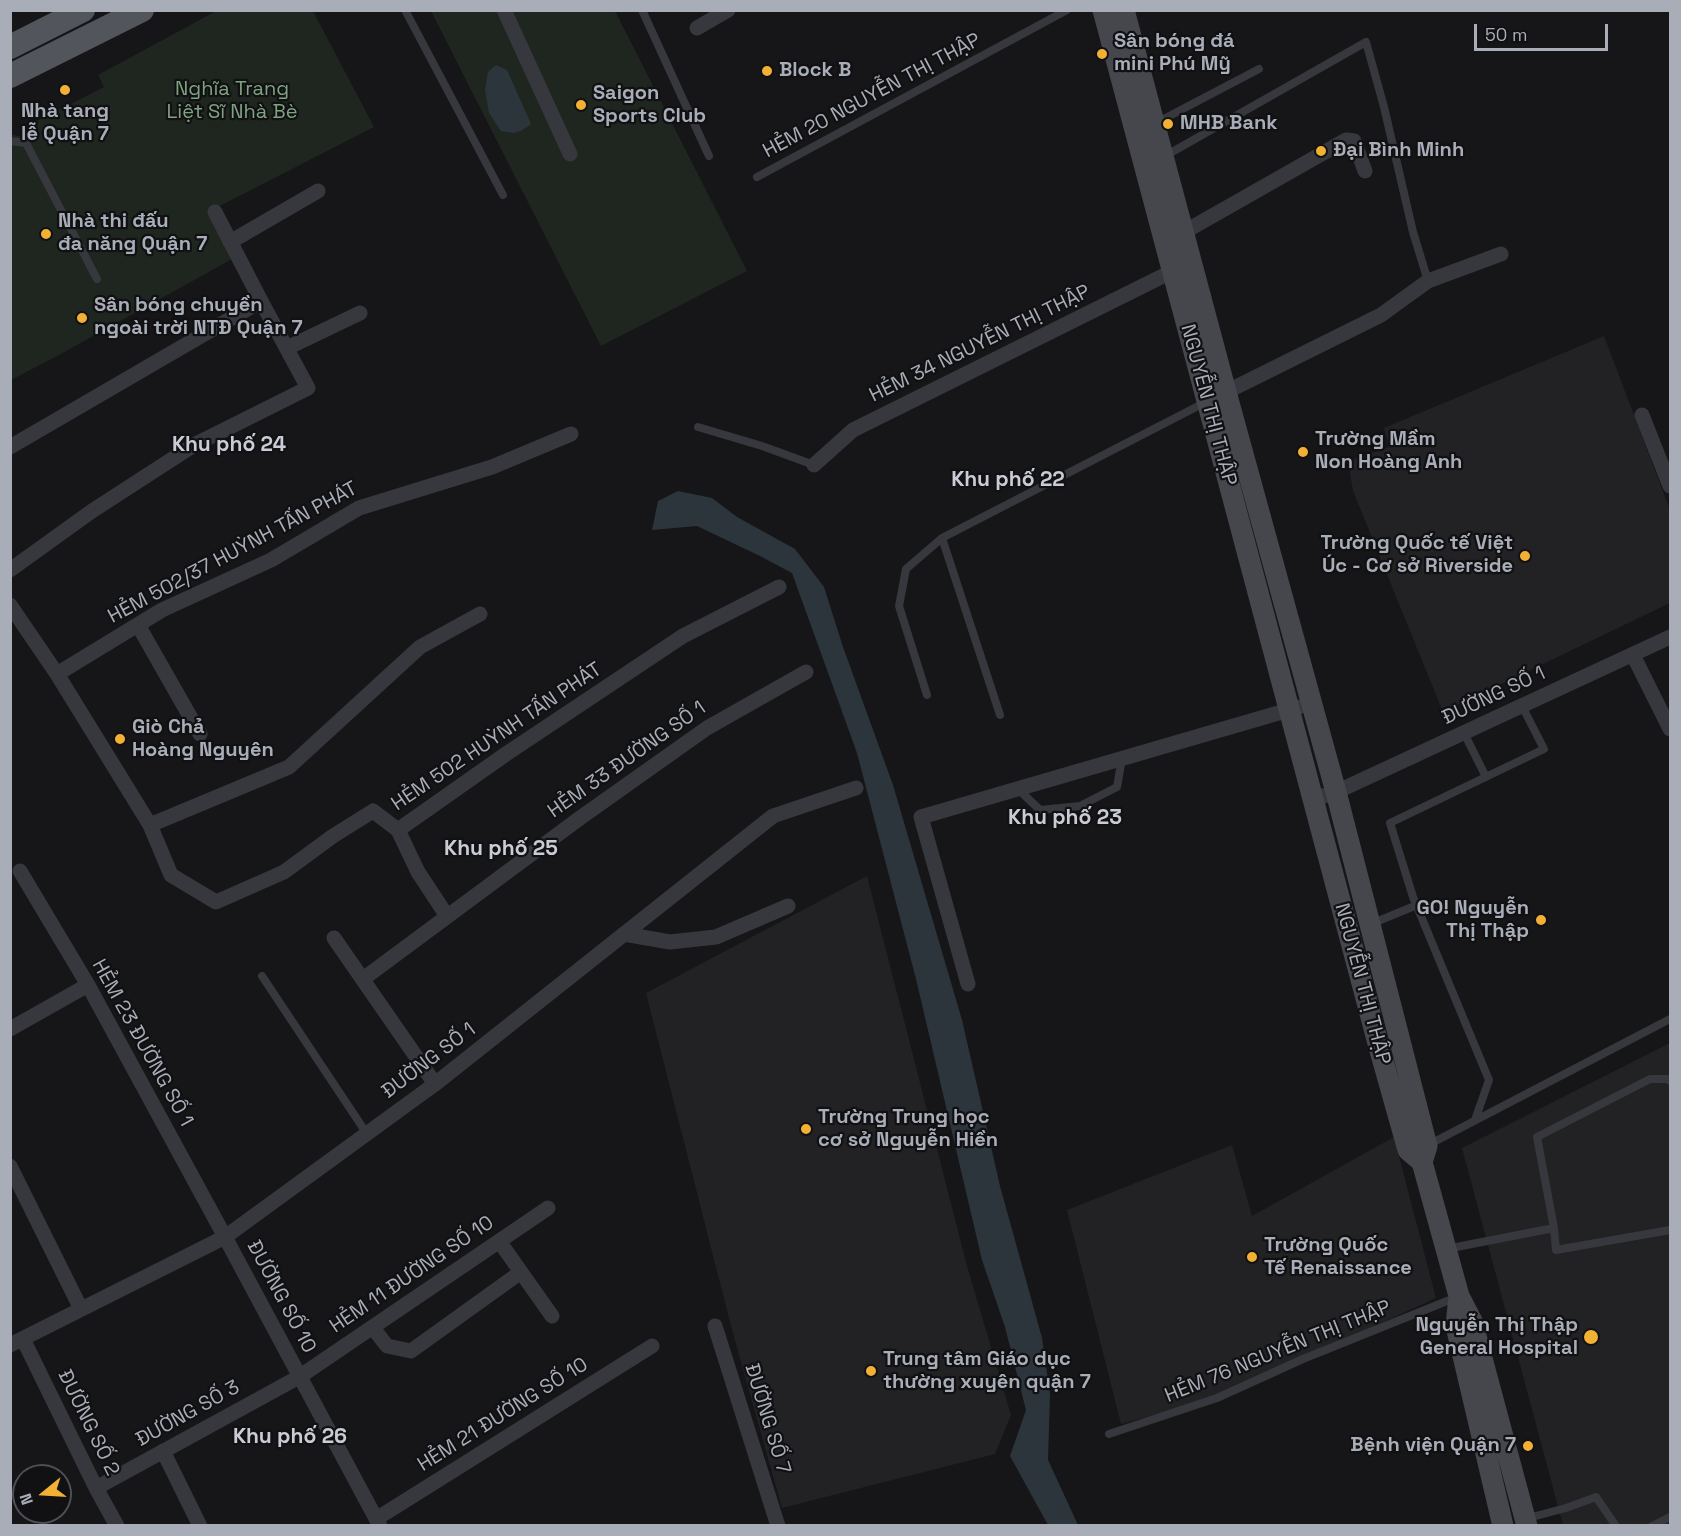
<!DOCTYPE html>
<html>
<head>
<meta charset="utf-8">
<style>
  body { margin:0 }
  #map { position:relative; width:1681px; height:1536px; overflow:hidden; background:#161618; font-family:"Space Grotesk",sans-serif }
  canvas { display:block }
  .frame { position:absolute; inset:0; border:12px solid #a8adb8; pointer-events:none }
  .north { position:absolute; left:12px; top:1464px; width:60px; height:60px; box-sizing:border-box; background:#111113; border:2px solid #4d4f55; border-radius:50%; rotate:252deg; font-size:16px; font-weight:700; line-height:24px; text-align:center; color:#a8adb8 }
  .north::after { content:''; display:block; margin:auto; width:21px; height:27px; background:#f2b134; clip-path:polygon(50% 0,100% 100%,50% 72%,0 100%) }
  .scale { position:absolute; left:1474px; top:24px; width:134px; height:27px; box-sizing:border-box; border:3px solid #a8adb8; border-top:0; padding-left:8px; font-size:18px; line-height:21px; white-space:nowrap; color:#a8adb8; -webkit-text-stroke:4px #111113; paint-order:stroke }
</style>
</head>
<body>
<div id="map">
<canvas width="1681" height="1536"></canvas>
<div class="frame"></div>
<div class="north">N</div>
<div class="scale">50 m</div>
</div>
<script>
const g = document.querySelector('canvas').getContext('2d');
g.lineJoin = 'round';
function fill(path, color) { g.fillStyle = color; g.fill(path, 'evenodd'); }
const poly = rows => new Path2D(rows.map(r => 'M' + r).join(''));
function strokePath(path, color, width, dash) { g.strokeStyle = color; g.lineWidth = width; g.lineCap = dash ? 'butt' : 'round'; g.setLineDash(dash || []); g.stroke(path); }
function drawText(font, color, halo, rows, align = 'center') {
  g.font = font + ' "Space Grotesk",sans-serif'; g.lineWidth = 4.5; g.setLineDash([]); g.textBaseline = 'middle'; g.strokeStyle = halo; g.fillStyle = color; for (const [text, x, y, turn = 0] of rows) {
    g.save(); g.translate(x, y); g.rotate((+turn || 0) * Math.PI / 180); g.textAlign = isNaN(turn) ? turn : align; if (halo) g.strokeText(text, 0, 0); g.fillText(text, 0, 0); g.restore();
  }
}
const built = poly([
  [1604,336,1670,510,1670,603,1443,712,1353,491,1348,461,1389,447,1384,428],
  [867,876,967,1266,1011,1415,995,1454,782,1508,731,1326,646,993],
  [1670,1043,1670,1525,1563,1525,1462,1148],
  [1394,1137,1436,1298,1217,1398,1121,1424,1067,1210,1232,1145,1252,1216]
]);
const green = poly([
  [218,10,313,11,374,127,210,211,234,258,59,355,11,380,10,134,31,139,25,127,104,87,98,75],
  [431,11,615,11,747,271,601,346]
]);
const water = poly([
  [496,65,507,70,531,124,521,131,513,133,501,131,489,113,485,90,488,72],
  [678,491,712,498,737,517,795,549,824,587,843,647,893,785,962,1020,1000,1186,1042,1338,1050,1394,1048,1460,1078,1525,1048,1525,1010,1456,1026,1410,1005,1327,982,1260,916,979,857,753,792,573,760,556,697,526,652,530,658,501]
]);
const service = poly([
  [405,10,503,195],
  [642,10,709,156],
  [1156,123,1259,69],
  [10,141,26,143,97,279],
  [1165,156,1366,42,1384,107,1413,232,1428,281],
  [757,177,1067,10],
  [698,427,762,446,814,465],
  [927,695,899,606,906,569,942,538],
  [1000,715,942,538,1206,402],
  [1464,733,1486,777],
  [1018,789,1040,810,1080,806,1117,787,1122,758],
  [1371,924,1417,905],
  [262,976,367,1134],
  [1670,1081,1667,1079,1650,1079,1537,1137,1554,1228,1556,1250,1670,1230],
  [1475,1120,1489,1080,1413,897,1390,823,1544,749,1522,706],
  [1430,1144,1670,1019],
  [1446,1249,1554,1228],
  [1109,1434,1217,1398,1303,1359,1457,1297],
  [1528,1518,1566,1508,1596,1497,1616,1526],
  [1652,1526,1670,1517]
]);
const minor = poly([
  [504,10,570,154],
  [697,28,728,10],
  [1184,232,1346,140,1354,141,1365,171],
  [230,242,318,191],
  [287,348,360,313],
  [1226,392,1381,315,1428,281,1501,254],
  [1642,415,1670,486],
  [10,447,261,301],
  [814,465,853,430,1173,271],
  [10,570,92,511,194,445,308,388,261,301,215,212],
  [10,605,57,674,150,825,171,875,216,902,284,872,333,836,373,811,398,830,506,754,683,636,779,587],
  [138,625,200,734],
  [1633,655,1670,729],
  [57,674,162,610,271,560,359,508,492,467,571,434],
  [1314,799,1336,792,1670,637],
  [150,825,289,767,420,647,480,614],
  [398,830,418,872,447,916],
  [20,871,88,985,225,1237,380,1526],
  [624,934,670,942,716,937,788,906],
  [334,938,435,1084],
  [363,979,580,818,707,728,806,672],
  [968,984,921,817,1299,707],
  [10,1029,88,985],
  [10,1166,81,1309],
  [499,1241,552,1316],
  [715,1326,778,1526],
  [373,1328,387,1346,411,1351,521,1272],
  [23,1339,96,1488,117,1526],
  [10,1345,225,1237,435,1084,773,816,856,788],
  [163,1451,200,1526],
  [96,1488,299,1377,548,1208],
  [376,1519,652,1346]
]);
const secondary = poly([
  [1103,10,1379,1047,1408,1150,1422,1162],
  [1124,10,1226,392,1336,792,1427,1146,1422,1162,1459,1296,1472,1321,1527,1526],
  [1459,1296,1456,1326,1503,1526]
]);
const primary = poly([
  [10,47,83,10],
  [10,76,142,10]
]);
const markers = [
  [1102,54,6,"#f2b134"],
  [767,71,6,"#f2b134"],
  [65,90,6,"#f2b134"],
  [581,105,6,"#f2b134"],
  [1168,124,6,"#f2b134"],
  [1321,151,6,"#f2b134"],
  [46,234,6,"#f2b134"],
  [82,318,6,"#f2b134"],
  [1303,452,6,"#f2b134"],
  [1525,556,6,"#f2b134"],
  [120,739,6,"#f2b134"],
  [1541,920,6,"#f2b134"],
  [806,1129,6,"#f2b134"],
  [1252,1257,6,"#f2b134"],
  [1591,1337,8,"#f2b134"],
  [871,1371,6,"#f2b134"],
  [1528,1446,6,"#f2b134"]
];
const poiNames = [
  ["Sân bóng đá",1114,42],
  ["mini Phú Mỹ",1114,65],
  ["Block B",779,71],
  ["Saigon",593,94],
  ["Sports Club",593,117],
  ["Nhà tang",65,112,"center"],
  ["lễ Quận 7",65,135,"center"],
  ["MHB Bank",1180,124],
  ["Đại Bình Minh",1333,151],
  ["Nhà thi đấu",58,222],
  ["đa năng Quận 7",58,245],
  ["Sân bóng chuyền",94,306],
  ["ngoài trời NTĐ Quận 7",94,329],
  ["Trường Mầm",1315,440],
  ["Non Hoàng Anh",1315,463],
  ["Trường Quốc tế Việt",1513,544,"right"],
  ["Úc - Cơ sở Riverside",1513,567,"right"],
  ["Giò Chả",132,728],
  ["Hoàng Nguyên",132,751],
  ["GO! Nguyễn",1529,909,"right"],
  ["Thị Thập",1529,932,"right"],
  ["Trường Trung học",818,1118],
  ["cơ sở Nguyễn Hiền",818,1141],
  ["Trường Quốc",1264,1246],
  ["Tế Renaissance",1264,1269],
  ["Nguyễn Thị Thập",1578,1326,"right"],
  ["General Hospital",1578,1349,"right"],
  ["Trung tâm Giáo dục",883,1360],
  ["thường xuyên quận 7",883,1383],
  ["Bệnh viện Quận 7",1516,1446,"right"]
];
const parkNames = [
  ["Nghĩa Trang",232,90],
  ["Liệt Sĩ Nhà Bè",232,113]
];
const streetNames = [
  ["HẺM 20 NGUYỄN THỊ THẬP",872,96,-28],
  ["HẺM 34 NGUYỄN THỊ THẬP",980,344,-26],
  ["NGUYỄN THỊ THẬP",1208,405,75],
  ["HẺM 502/37 HUỲNH TẤN PHÁT",233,553,-28],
  ["ĐƯỜNG SỐ 1",1494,696,-25],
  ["HẺM 502 HUỲNH TẤN PHÁT",497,737,-34],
  ["HẺM 33 ĐƯỜNG SỐ 1",627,760,-35],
  ["NGUYỄN THỊ THẬP",1362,984,75],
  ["HẺM 23 ĐƯỜNG SỐ 1",142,1043,61],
  ["ĐƯỜNG SỐ 1",429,1061,-37],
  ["HẺM 11 ĐƯỜNG SỐ 10",412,1275,-34],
  ["ĐƯỜNG SỐ 10",281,1297,62],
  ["HẺM 76 NGUYỄN THỊ THẬP",1278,1352,-22],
  ["ĐƯỜNG SỐ 3",188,1414,-29],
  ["HẺM 21 ĐƯỜNG SỐ 10",503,1415,-32],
  ["ĐƯỜNG SỐ 7",767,1419,73],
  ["ĐƯỜNG SỐ 2",88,1423,64]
];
const neighbourhoodNames = [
  ["Khu phố 24",229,445],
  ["Khu phố 22",1008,480],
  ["Khu phố 23",1065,818],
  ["Khu phố 25",501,849],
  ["Khu phố 26",290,1437]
];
fill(built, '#222225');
fill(green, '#1e261f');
fill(water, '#2c353c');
strokePath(service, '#37383d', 8);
strokePath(minor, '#37383d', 15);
strokePath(secondary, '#45474d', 21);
strokePath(primary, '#53555c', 24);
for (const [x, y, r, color] of markers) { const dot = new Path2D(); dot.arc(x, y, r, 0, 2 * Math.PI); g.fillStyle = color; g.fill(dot); strokePath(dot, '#111113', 2); }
drawText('bold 20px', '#a8adb8', '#111113', poiNames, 'left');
drawText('20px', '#7fa381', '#111113', parkNames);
drawText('20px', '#a8adb8', '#111113', streetNames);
drawText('bold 21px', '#c9ccd4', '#111113', neighbourhoodNames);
</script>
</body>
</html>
